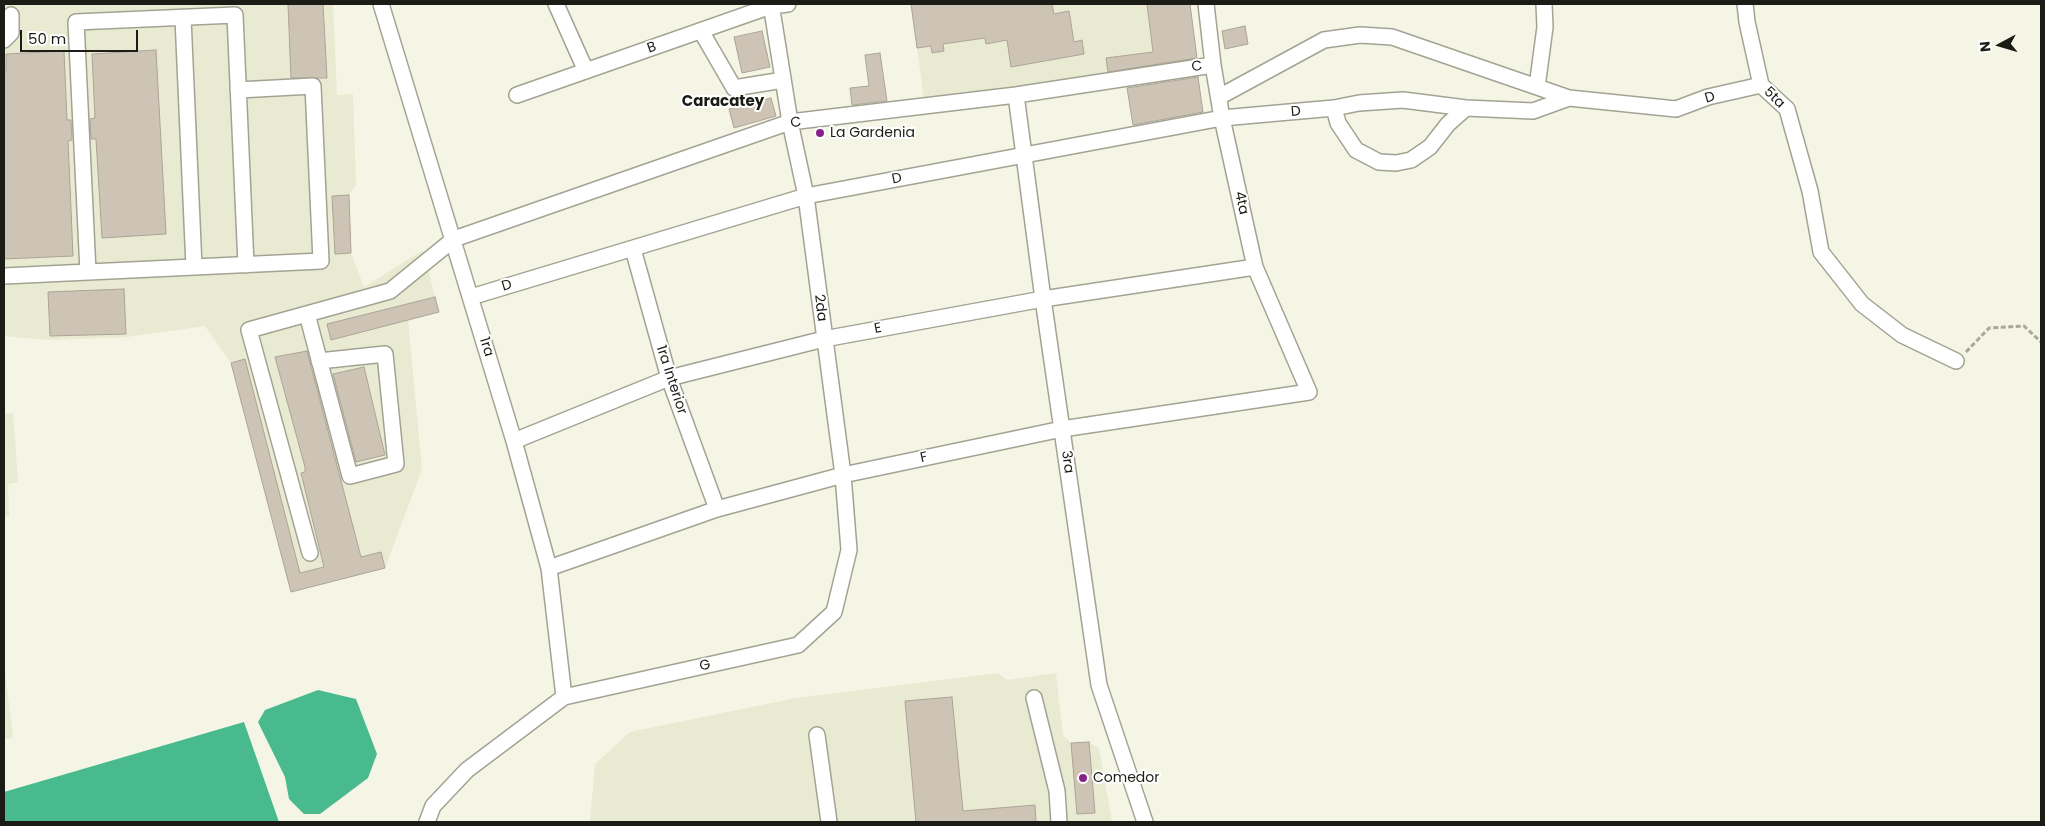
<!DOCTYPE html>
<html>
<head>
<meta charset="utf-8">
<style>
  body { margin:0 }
  #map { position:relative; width:2045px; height:826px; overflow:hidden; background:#f4f5e4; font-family:Poppins,sans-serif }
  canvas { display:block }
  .frame { position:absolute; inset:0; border:5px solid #1c1c16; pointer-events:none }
  .north { position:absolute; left:1975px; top:20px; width:50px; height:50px; -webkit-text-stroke:4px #fff; paint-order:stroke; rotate:264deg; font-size:14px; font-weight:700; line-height:20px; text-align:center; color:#1c1c16 }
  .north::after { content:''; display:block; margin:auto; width:18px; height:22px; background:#1c1c16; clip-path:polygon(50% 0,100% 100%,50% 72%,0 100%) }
  .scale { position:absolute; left:20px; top:30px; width:118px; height:22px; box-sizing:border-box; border:2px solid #1c1c16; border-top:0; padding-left:6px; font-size:15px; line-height:18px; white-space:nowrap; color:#1c1c16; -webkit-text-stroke:4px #fff; paint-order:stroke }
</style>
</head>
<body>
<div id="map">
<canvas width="2045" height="826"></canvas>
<div class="frame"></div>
<div class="north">N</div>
<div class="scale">50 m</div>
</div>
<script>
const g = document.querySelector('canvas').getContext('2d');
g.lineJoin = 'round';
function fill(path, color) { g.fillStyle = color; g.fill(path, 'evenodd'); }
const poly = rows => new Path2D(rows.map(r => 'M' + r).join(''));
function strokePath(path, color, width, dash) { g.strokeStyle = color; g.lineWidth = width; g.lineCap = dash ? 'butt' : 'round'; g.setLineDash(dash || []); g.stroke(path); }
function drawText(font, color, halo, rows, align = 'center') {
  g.font = font + ' Poppins,sans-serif'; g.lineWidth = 4; g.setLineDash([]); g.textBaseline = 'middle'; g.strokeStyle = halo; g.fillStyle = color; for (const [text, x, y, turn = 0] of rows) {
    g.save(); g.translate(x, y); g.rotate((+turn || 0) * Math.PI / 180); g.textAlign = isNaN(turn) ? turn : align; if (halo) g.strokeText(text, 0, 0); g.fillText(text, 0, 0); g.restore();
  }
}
const built = poly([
  [4,4,333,4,337,95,353,94,356,185,349,195,351,253,364,287,423,250,439,312,408,320,422,469,385,568,291,592,231,363,205,326,127,337,49,340,4,336],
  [911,4,1190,4,1198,63,924,99],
  [13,413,18,482,8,484,9,516,4,517,4,414],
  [4,664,13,738,4,739],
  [998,673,1007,680,1056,673,1063,735,1071,743,1089,742,1099,748,1112,822,590,822,595,764,630,732,796,698]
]);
const water = poly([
  [318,690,356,699,377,754,368,778,320,814,304,814,289,799,285,777,258,722,265,710],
  [244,722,279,822,4,822,4,792]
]);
const building = poly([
  [288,4,323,4,327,78,291,78,288,4],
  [911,4,1052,4,1054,14,1069,11,1074,42,1082,40,1084,54,1011,67,1007,40,986,44,985,38,943,44,944,51,932,53,931,46,917,48,911,4],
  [1147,4,1190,4,1197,58,1108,72,1106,58,1153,52,1147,4],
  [1245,26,1248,44,1225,49,1222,31,1245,26],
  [762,31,770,67,742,73,734,37,762,31],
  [156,50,166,234,102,238,96,139,91,139,90,119,95,118,92,54,156,50],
  [64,51,67,120,71,120,72,140,68,141,73,256,4,259,4,70,6,70,6,54,64,51],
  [880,53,887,101,852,105,850,88,869,86,865,55,880,53],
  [1198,77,1203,112,1133,125,1127,88,1198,77],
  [771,98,776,116,734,128,729,109,771,98],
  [349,195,351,253,335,254,332,196,349,195],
  [124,289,126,334,50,336,48,292,124,289],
  [435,297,439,312,331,340,327,324,435,297],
  [307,351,361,557,381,552,385,568,291,592,231,363,245,359,300,573,324,567,301,473,305,472,305,467,275,357,307,351],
  [364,367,385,455,356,462,333,374,364,367],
  [952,697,963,811,1035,805,1036,822,916,822,905,701,952,697],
  [1089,742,1095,813,1077,814,1071,743,1089,742]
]);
const path = poly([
  [1966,352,1989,328,2024,326,2041,342]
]);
const minor = poly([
  [381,4,514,441,549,568,564,697],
  [556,4,586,71],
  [1745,4,1747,22,1761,85,1787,109,1810,191,1821,252,1862,304,1902,335,1956,361],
  [183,18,194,267],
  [701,31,734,88,783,80],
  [4,40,11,33,11,15],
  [1537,87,1545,27,1544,4],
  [517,95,771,6,788,4],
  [1016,95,1043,299,1099,685,1145,822],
  [1219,97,1324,40,1360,35,1392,37,1569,98,1676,109,1708,97,1761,85],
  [1334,108,1338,123,1356,150,1379,162,1396,163,1411,160,1430,147,1448,124,1466,108],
  [633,249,669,378,717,509],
  [88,272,76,22,235,15,246,265],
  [4,276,321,261,313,86,238,90],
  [471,297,806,196,1222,118,1334,108,1359,103,1403,100,1466,108,1533,111,1569,98],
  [307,314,350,476,396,464,385,354,319,361],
  [514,441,669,378,824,339,1043,299,1255,267],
  [310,553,249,330,390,291,454,239,790,122,1016,95,1213,65],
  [549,568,717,509,843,475,1062,429,1309,392,1255,267,1222,118,1213,65,1206,4],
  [1034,698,1057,791,1059,822],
  [817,735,829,822],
  [427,822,433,806,467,770,564,697,798,645,834,612,849,550,843,475,806,196,790,122,771,4]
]);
const markers = [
  [820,133,5,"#88228a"],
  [1083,778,5,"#88228a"]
];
const streetNames = [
  ["B",652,48,-19],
  ["C",1197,67,-9],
  ["D",1710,98,-16],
  ["5ta",1774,98,45],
  ["D",1296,112,-5],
  ["C",796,123,-10],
  ["D",897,179,-11],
  ["4ta",1241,203,77],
  ["D",507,286,-17],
  ["2da",820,308,83],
  ["E",878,329,-10],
  ["1ra",486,347,73],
  ["1ra Interior",671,380,72],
  ["F",924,458,-12],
  ["3ra",1067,462,82],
  ["G",705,666,-12]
];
const poiNames = [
  ["La Gardenia",830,133],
  ["Comedor",1093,778]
];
const neighbourhoodNames = [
  ["Caracatey",723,102]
];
fill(built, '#e9ead2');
fill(water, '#48ba8e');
fill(building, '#cdc4b6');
strokePath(building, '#aca496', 1);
strokePath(minor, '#a3a394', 18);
strokePath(path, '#a8a89b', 3, [5, 2.5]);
strokePath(minor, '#fff', 15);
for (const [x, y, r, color] of markers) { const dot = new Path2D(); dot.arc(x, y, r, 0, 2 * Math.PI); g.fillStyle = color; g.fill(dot); strokePath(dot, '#fff', 2); }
drawText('14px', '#1c1c16', '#fff', streetNames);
drawText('14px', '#1c1c16', '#fff', poiNames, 'left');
drawText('bold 15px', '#1c1c16', '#fff', neighbourhoodNames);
</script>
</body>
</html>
